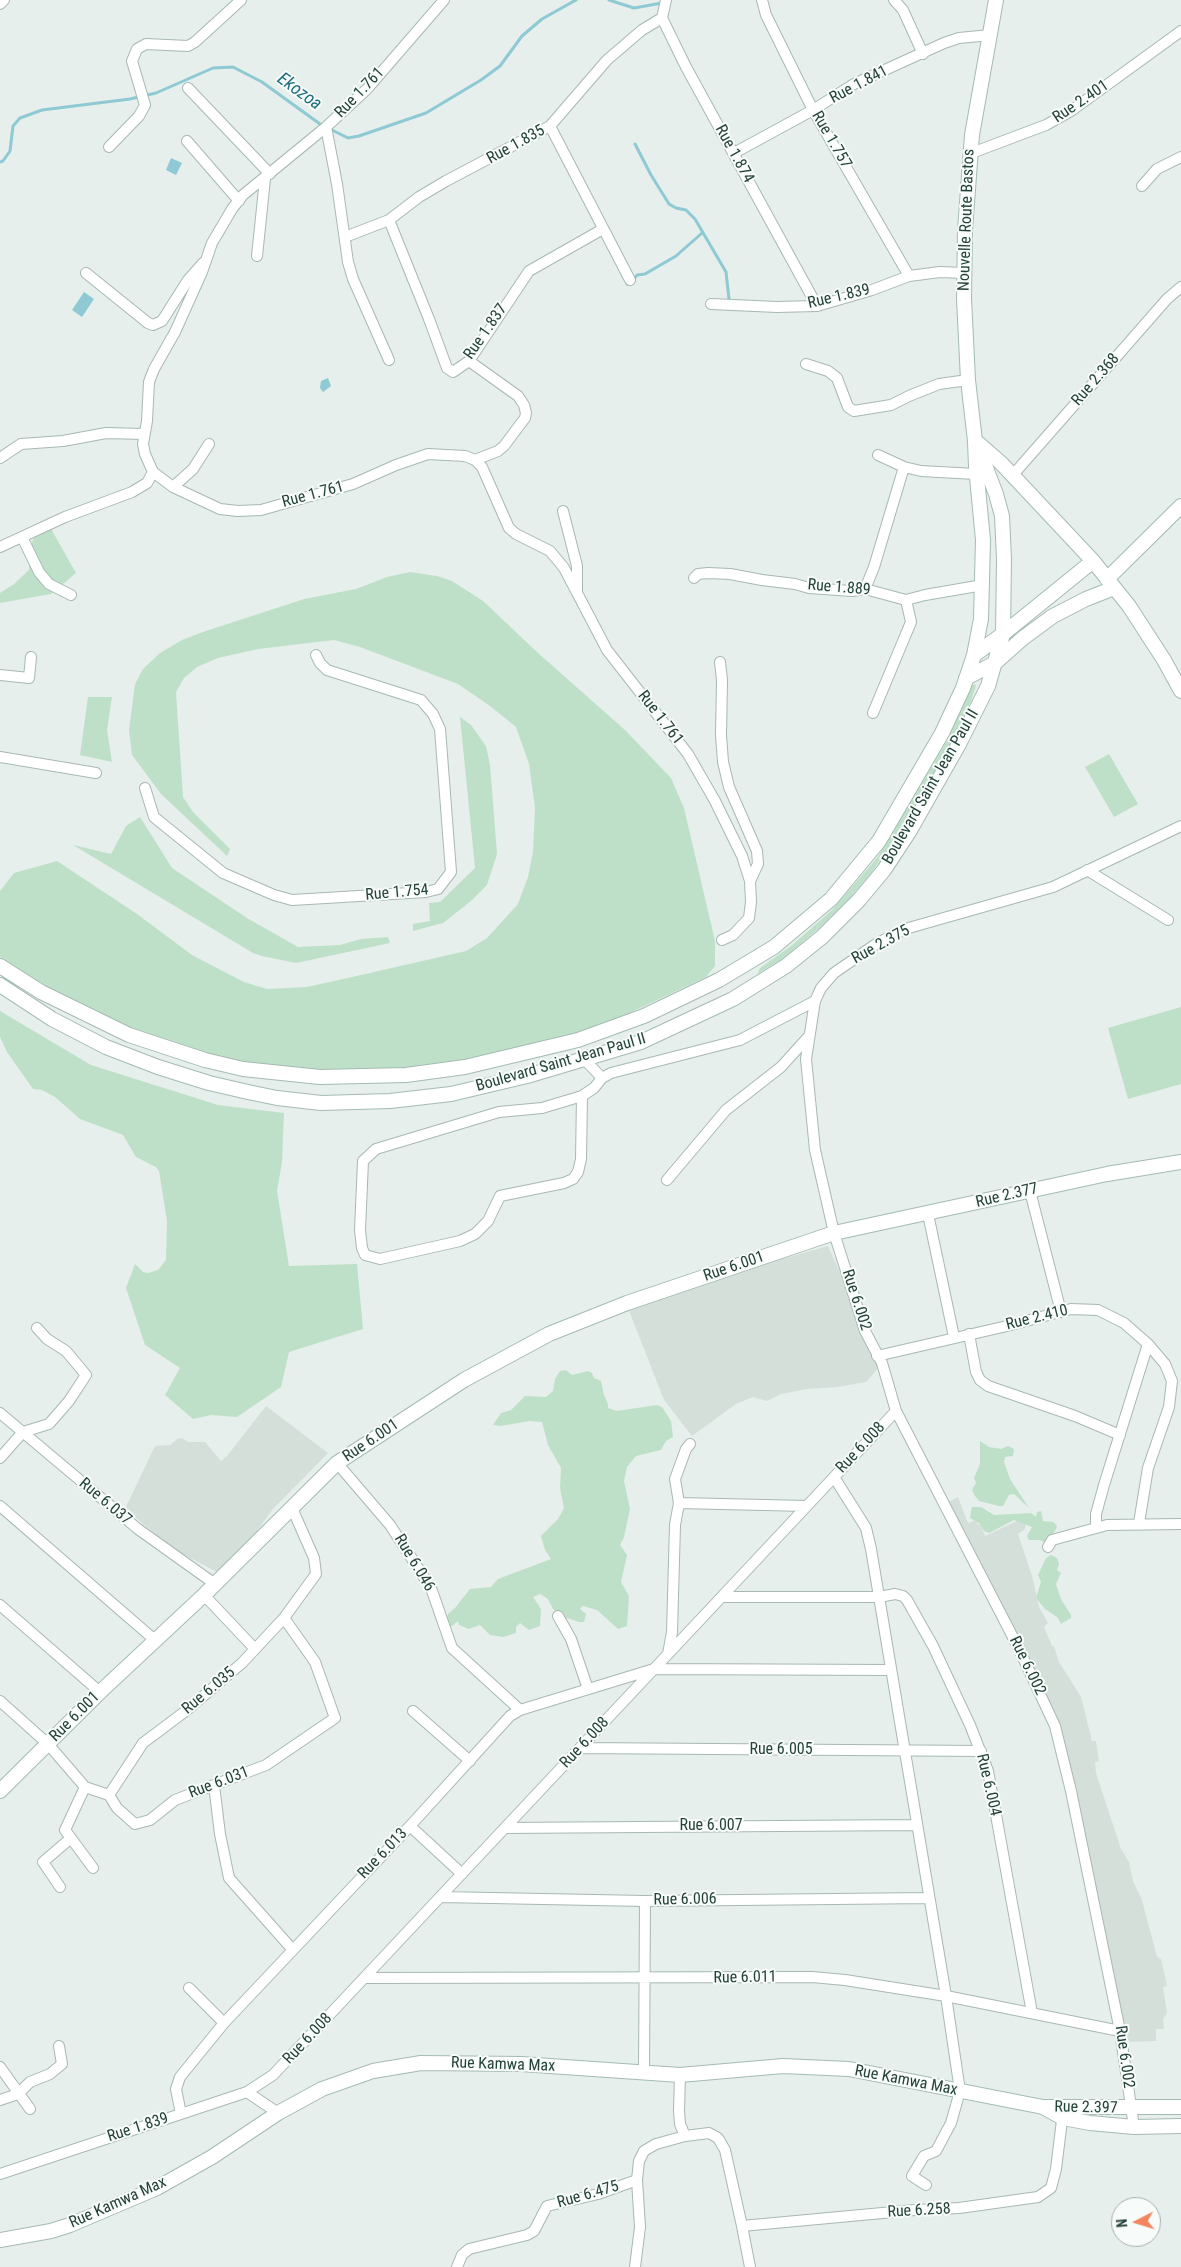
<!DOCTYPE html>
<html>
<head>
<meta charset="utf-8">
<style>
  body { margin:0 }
  #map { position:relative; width:1181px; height:2267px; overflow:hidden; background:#e6efeb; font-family:"Roboto Condensed",sans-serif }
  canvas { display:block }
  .north { position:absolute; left:1111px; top:2197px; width:50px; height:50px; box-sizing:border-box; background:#f7fbf9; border:1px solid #a3b1ad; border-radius:50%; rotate:265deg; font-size:14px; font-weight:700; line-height:20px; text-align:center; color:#24423a }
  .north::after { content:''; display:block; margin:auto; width:18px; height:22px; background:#f4845f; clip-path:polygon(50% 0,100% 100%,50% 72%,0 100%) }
</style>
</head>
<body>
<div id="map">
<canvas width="1181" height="2267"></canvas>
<div class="north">N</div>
</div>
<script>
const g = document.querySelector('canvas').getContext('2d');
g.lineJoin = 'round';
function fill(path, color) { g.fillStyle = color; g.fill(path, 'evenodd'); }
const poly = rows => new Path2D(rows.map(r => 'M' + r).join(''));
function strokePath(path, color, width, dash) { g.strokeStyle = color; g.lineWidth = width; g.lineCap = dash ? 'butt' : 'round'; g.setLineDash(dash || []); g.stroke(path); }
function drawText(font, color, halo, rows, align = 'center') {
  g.font = font + ' "Roboto Condensed",sans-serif'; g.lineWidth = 4; g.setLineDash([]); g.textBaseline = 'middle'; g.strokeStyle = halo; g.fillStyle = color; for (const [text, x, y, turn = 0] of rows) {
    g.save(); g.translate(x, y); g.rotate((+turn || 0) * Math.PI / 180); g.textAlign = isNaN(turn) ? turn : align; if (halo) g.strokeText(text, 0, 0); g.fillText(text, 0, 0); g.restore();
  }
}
const built = poly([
  [828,1246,881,1365,866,1382,837,1387,807,1389,781,1394,767,1401,753,1397,736,1404,692,1436,664,1400,628,1308,697,1283],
  [266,1406,328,1453,272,1510,250,1541,217,1572,175,1550,125,1509,155,1446,170,1445,177,1439,182,1438,188,1442,205,1442,221,1461,227,1456],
  [958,1497,968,1523,976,1520,978,1525,980,1524,985,1536,1019,1520,1026,1525,1024,1530,1018,1534,1032,1576,1039,1607,1048,1623,1044,1627,1052,1646,1054,1646,1059,1662,1081,1697,1092,1741,1096,1741,1099,1761,1095,1762,1096,1773,1121,1849,1129,1862,1133,1881,1142,1900,1157,1957,1161,1959,1167,1986,1163,1987,1167,2013,1163,2019,1164,2029,1156,2029,1156,2041,1131,2042,1117,2031,1054,1730,948,1502]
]);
const green = poly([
  [50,527,76,573,51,594,0,603,0,593,14,584,29,570,29,556,33,539],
  [410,572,437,576,452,581,483,601,537,652,625,730,671,778,684,808,715,941,715,966,706,977,608,1023,565,1037,463,1062,399,1071,315,1072,252,1065,211,1057,172,1043,100,1016,48,988,0,957,0,891,14,873,57,861,137,914,192,955,244,982,267,989,307,987,361,975,466,951,487,938,518,904,528,877,533,852,535,808,529,764,516,727,490,706,458,684,360,647,334,640,258,649,218,658,197,667,184,678,176,692,183,797,193,812,230,849,227,856,161,794,132,755,129,730,135,684,143,669,160,653,182,640,203,632,304,599,356,589,387,577],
  [975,684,976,686,971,701,951,744,900,831,872,872,848,900,818,929,781,960,757,974,760,968,791,946,831,911,877,858,947,741,972,685],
  [88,697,112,697,107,730,112,762,80,755],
  [460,717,471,725,486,746,490,765,497,854,487,885,471,901,443,923,413,931,413,924,430,921,429,903,440,902,475,868],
  [1109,754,1138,804,1114,817,1085,767],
  [140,817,172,868,247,918,298,947,340,945,361,939,388,937,390,943,296,963,262,956,253,953,73,845,111,854,126,826],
  [1181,1007,1181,1084,1128,1099,1108,1028],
  [0,1011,91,1065,218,1105,284,1113,282,1162,277,1191,289,1266,357,1264,363,1329,289,1352,281,1387,237,1417,211,1415,193,1419,165,1395,180,1368,145,1345,126,1288,135,1264,143,1272,148,1273,158,1270,166,1260,167,1221,159,1171,156,1167,136,1157,123,1135,80,1119,55,1097,42,1090,33,1089,7,1052,0,1037],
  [566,1370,572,1375,588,1371,592,1373,594,1378,601,1381,604,1395,608,1404,608,1408,617,1411,657,1405,662,1407,671,1421,673,1437,666,1441,661,1450,636,1456,627,1467,624,1481,630,1509,624,1537,620,1545,627,1555,621,1582,629,1596,627,1626,618,1629,597,1610,583,1606,580,1609,586,1614,584,1622,579,1622,564,1617,553,1609,548,1599,540,1594,533,1597,541,1609,540,1626,529,1630,520,1623,516,1627,516,1633,503,1637,490,1635,480,1625,469,1629,459,1625,458,1621,452,1626,447,1626,445,1624,448,1614,455,1608,470,1589,491,1587,498,1579,551,1559,545,1550,541,1536,558,1519,564,1508,560,1488,561,1468,548,1445,542,1422,529,1421,501,1426,493,1425,501,1413,511,1410,525,1396,546,1397,553,1391,555,1379,560,1371],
  [980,1441,989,1447,1001,1449,1008,1446,1014,1449,1013,1456,1005,1457,1004,1462,1010,1479,1029,1508,1014,1494,1009,1495,1003,1506,999,1506,979,1501,975,1496,972,1490,976,1483,974,1478,980,1464],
  [972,1507,981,1507,994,1515,1031,1513,1036,1517,1037,1512,1041,1511,1043,1521,1053,1522,1057,1526,1056,1529,1047,1543,1039,1540,1029,1540,1027,1536,1032,1527,1014,1520,989,1533,984,1531,979,1523,970,1518],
  [1051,1555,1057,1558,1059,1564,1057,1570,1061,1573,1056,1584,1061,1599,1071,1615,1071,1618,1061,1624,1057,1617,1045,1609,1036,1598,1041,1582,1038,1575,1046,1558]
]);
const water = poly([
  [171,158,182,163,176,175,166,170],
  [84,292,94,299,82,317,72,310],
  [328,378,331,386,323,392,320,388,321,381]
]);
const stream = poly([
  [609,0,634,8,662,3],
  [635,144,651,175,669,204,676,208,686,210,695,219,726,272,729,299],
  [0,162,3,161,10,151,13,126,20,118,42,110,130,99,156,93,213,68,233,67,262,82,320,124,348,138,359,136,426,113,481,80,500,66,522,36,542,19,576,0],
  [627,284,632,282,637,275,645,274,676,256,702,233]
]);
const street = poly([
  [444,0,367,89,326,127,243,195,232,209,212,243,202,272,175,332,154,369,149,382,147,421,143,444,145,454,153,472,173,487,220,509,238,511,261,510,353,484,396,465,428,454,465,456,475,460,482,467,509,528,516,534,550,551,564,568,607,650,688,754,715,801,742,856,750,881,751,902,749,918,733,935,722,940],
  [666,0,662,18,686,67,817,306],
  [762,0,766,15,813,110,909,276],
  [894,0,903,10,923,54],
  [0,4,4,0],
  [188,88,270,174],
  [550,126,630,280],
  [326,127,337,184,348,262,353,279,389,360],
  [187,141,239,201],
  [109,147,139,116,145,105,132,61,137,49,146,44,188,46,195,42,241,0],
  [734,153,813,110,854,84,944,43,959,38,990,35],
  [969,154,1046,125,1071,111,1181,31],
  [1142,186,1157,169,1181,157],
  [389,220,429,319,447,368,453,372,469,361,529,271,603,229],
  [345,237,389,220,419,197,446,181,550,126,607,60,642,30,662,18],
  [257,256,265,179],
  [86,273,148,323,153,325,162,321,188,280,203,263],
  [711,304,777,307,817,306,872,290,909,276,940,272,964,273],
  [469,361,518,396,524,405,526,413,525,418,504,446,498,451,475,460],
  [806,364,828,371,837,378,848,407,854,411,891,405,909,396,939,384,968,380],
  [878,455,904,467,921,471,976,474],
  [0,458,21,444,63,441,106,433,144,434],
  [1012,476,1167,299,1181,287],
  [173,487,193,469,209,444],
  [563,511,577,566,577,591],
  [22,537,39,572,49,584,71,595],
  [0,547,65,517,132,492,147,483,153,472],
  [694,578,698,574,708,573,730,574,762,580,795,584,809,588,852,591,865,589,906,600,925,595,983,585],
  [865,589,874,567,904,467],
  [720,662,722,680,721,735,723,762,729,787,757,851,758,864,750,881],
  [0,675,29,678,31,657],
  [873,713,911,622,906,600],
  [0,757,96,773],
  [145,788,154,817,223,873,274,895,292,900,426,892,438,889,451,872,440,729,433,714,421,700,327,670,320,663,316,655],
  [1087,870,1168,920],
  [585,1060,602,1078],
  [582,1096,581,1159,578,1172,573,1179,564,1183,500,1196,488,1221,475,1234,460,1241,380,1259,365,1255,362,1248,360,1230,363,1161,376,1149,499,1112,542,1108,582,1096,594,1088,602,1078,611,1073,740,1040,815,1001],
  [667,1180,726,1110,781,1067,809,1036],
  [1030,1191,1061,1312],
  [928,1214,954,1337],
  [969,1334,976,1372,980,1380,988,1386,1075,1416,1120,1435],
  [877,1356,1007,1326,1071,1309,1098,1310,1124,1323,1148,1344,1165,1364,1172,1381,1169,1407,1148,1468,1139,1523],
  [0,1413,138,1529,215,1584],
  [0,1458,23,1432,49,1424,69,1401,86,1375,66,1351,47,1339,37,1328],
  [337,1463,390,1525,431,1588,452,1648,520,1710],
  [834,1477,866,1528,871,1549,946,1996,960,2091,951,2123,936,2151,924,2156,912,2176,926,2185],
  [679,1503,806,1506],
  [0,1506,156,1641],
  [1096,1528,1096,1514,1104,1485,1148,1344],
  [1048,1547,1052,1540,1107,1525,1181,1524],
  [204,1595,255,1649],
  [722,1597,879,1597,895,1594,903,1596,907,1600,933,1646,970,1725,988,1771,1032,2013],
  [0,1605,100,1692],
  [558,1616,571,1639,588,1689],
  [668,1654,672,1632,675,1525,679,1503,675,1479,686,1449,690,1444],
  [0,1701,48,1744,85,1787,109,1795,143,1743,187,1710,242,1663,284,1618,316,1574,314,1558,292,1508],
  [413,1711,470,1761],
  [580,1748,981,1751],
  [214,1785,220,1834,229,1878,292,1949],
  [85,1787,65,1830,93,1868],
  [109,1795,117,1808,135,1824,150,1820,175,1800,266,1765,335,1718,315,1662,284,1618],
  [410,1826,462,1874],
  [505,1828,917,1825],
  [60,1887,43,1862,71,1838],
  [440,1897,645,1901,929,1898],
  [364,1978,812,1977,845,1980,946,1996,1120,2031],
  [189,1988,224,2023],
  [0,2067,30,2109],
  [644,2073,645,1901],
  [680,2075,679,2111,680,2124,685,2136],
  [247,2092,278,2113],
  [0,2100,18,2094,30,2082,50,2074,62,2064,59,2046],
  [181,2114,176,2089,180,2077,224,2023,410,1826,510,1716,520,1710,654,1669,891,1670],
  [1134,2127,1120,2031,1071,1791,1055,1726,1018,1647,896,1411,882,1363,865,1331,834,1233,815,1150,806,1059,815,1001,821,988,834,973,876,944,905,929,1053,887,1181,826],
  [0,2174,247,2092,273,2075,896,1411],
  [457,2267,462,2255,469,2249,527,2235,534,2231,547,2206,598,2194,637,2180,639,2161,644,2151,656,2144,685,2136,709,2133,718,2138,725,2150,742,2226],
  [635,2267,640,2227,637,2180],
  [750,2267,742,2226,915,2210,959,2208,1038,2197,1051,2188,1056,2169,1063,2112]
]);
const secondary = poly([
  [978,443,1001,463,1093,561,1129,606,1164,660,1181,691],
  [1107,579,1181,506],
  [974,655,1003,634,1093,561],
  [966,678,995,663,1023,638,1053,616,1086,599,1114,588],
  [0,966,41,992,129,1035,205,1060,243,1069,320,1077,406,1075,465,1067,578,1040,644,1016,719,980,774,947,831,899,879,841,942,733,963,688,974,655,981,619,983,540,976,467,975,441,968,380,964,299,965,230,972,135,996,0],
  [0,985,52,1019,106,1047,158,1067,209,1083,248,1092,277,1098,321,1103,390,1101,451,1094,527,1076,641,1042,733,999,786,966,822,937,859,900,884,870,909,832,959,744,988,686,1003,634,1004,559,1002,516,996,494,978,447],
  [0,1791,100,1692,204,1595,337,1463,464,1380,549,1334,627,1303,834,1233,1107,1174,1181,1162],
  [1043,2107,1063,2118,1090,2123,1134,2127,1181,2126],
  [0,2240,51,2231,70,2225,157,2188,212,2157,278,2113,322,2089,373,2071,421,2063,521,2064,680,2075,783,2066,849,2069,1043,2107,1181,2107]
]);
const streetNames = [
  ["Rue 1.841",859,85,-28],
  ["Rue 1.761",360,93,-46],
  ["Rue 2.401",1081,102,-34],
  ["Rue 1.757",831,140,60],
  ["Rue 1.835",516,145,-29],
  ["Rue 1.874",734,154,61],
  ["Nouvelle Route Bastos",967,220,-88],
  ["Rue 1.839",839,297,-13],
  ["Rue 1.837",486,332,-55],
  ["Rue 2.368",1096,380,-49],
  ["Rue 1.761",313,495,-15],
  ["Rue 1.889",839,588,5],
  ["Rue 1.761",660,718,52],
  ["Boulevard Saint Jean Paul II",931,787,-60],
  ["Rue 1.754",397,893,-5],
  ["Rue 2.375",881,945,-29],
  ["Boulevard Saint Jean Paul II",561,1063,-16],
  ["Rue 2.377",1007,1196,-13],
  ["Rue 6.001",734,1267,-19],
  ["Rue 6.002",856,1300,72],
  ["Rue 2.410",1037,1318,-14],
  ["Rue 6.001",371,1441,-34],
  ["Rue 6.008",861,1448,-47],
  ["Rue 6.037",105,1502,40],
  ["Rue 6.046",414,1563,59],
  ["Rue 6.002",1027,1666,64],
  ["Rue 6.035",209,1691,-40],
  ["Rue 6.001",75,1717,-45],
  ["Rue 6.008",585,1743,-47],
  ["Rue 6.005",781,1750],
  ["Rue 6.031",219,1783,-21],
  ["Rue 6.004",988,1785,77],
  ["Rue 6.007",711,1826],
  ["Rue 6.013",383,1854,-46],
  ["Rue 6.006",685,1900,-1],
  ["Rue 6.011",745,1978,-1],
  ["Rue 6.008",308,2039,-47],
  ["Rue 6.002",1124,2057,82],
  ["Rue Kamwa Max",503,2065,2],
  ["Rue Kamwa Max",906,2081,11],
  ["Rue 2.397",1086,2108,1],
  ["Rue 1.839",138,2128,-18],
  ["Rue 6.475",588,2195,-16],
  ["Rue Kamwa Max",118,2203,-24],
  ["Rue 6.258",919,2211,-3]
];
const waterNames = [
  ["Ekozoa",299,92,36]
];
fill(built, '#d4dfda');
fill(green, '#bfe0c8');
fill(water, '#8ec9d4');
strokePath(stream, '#8ec9d4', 3);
strokePath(street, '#a8b8b2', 12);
strokePath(secondary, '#a4bbb3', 16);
strokePath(street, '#fff', 10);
strokePath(secondary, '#fff', 14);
drawText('16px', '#24423a', '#f7fbf9', streetNames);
drawText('italic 18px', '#1c6f80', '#f7fbf9', waterNames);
</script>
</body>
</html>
